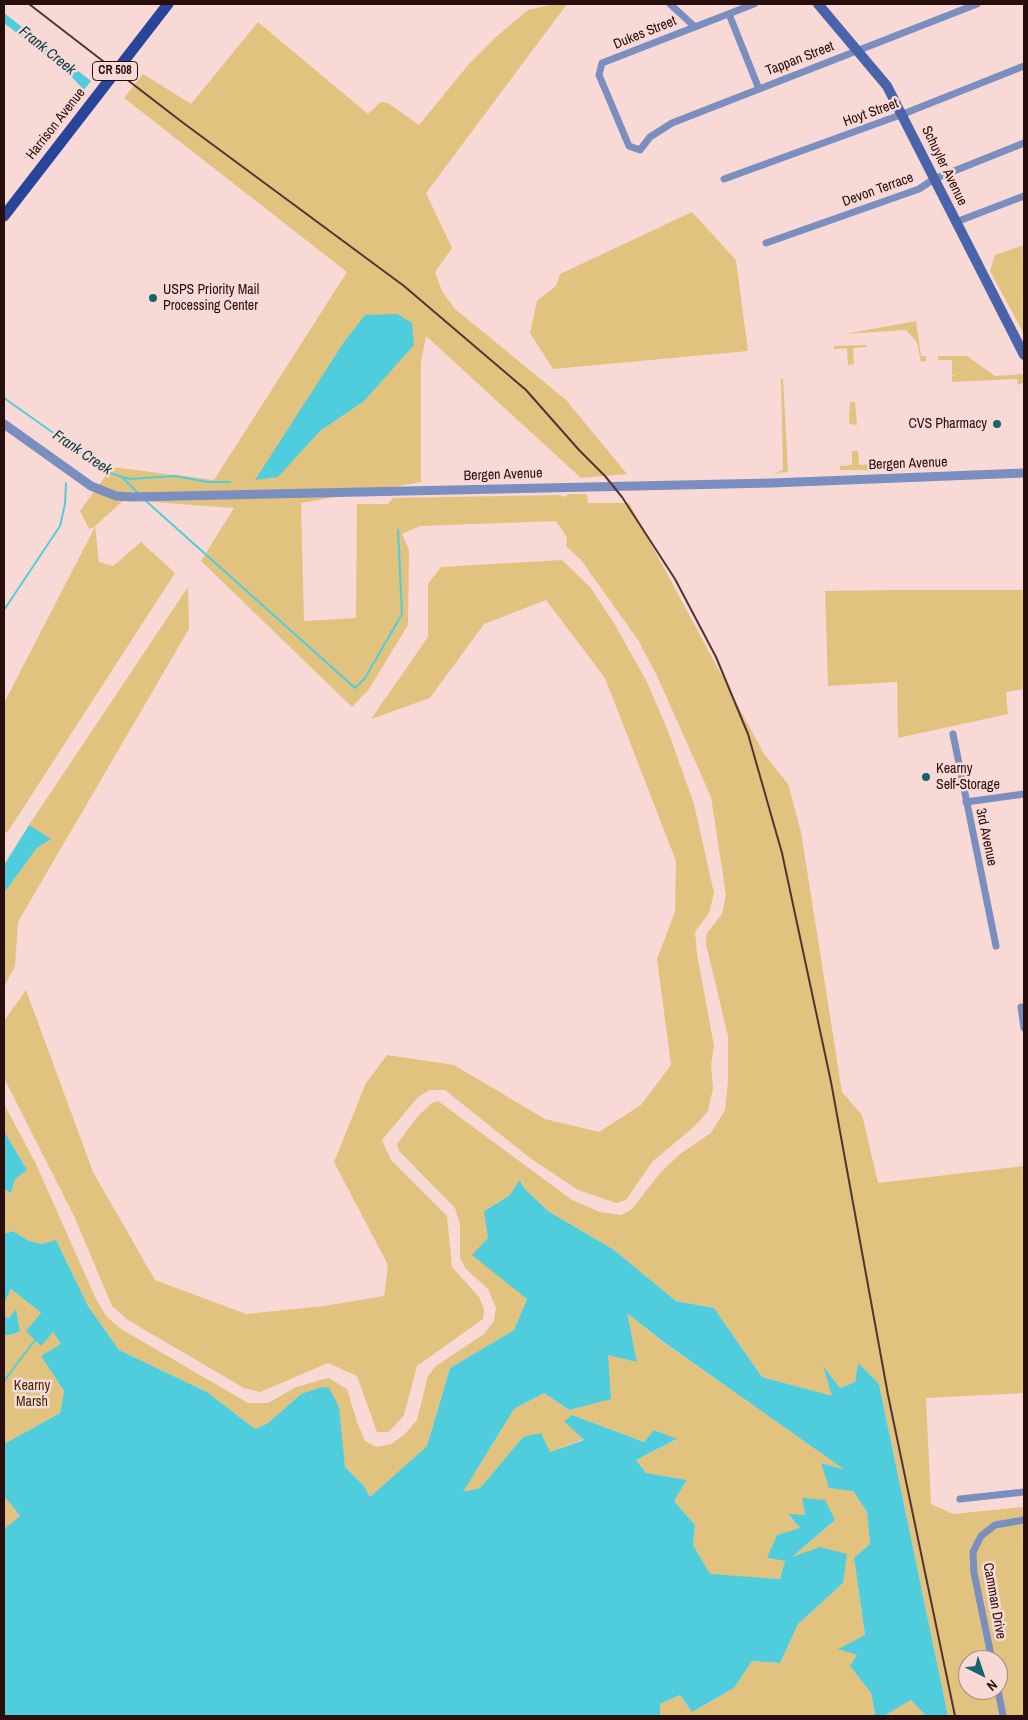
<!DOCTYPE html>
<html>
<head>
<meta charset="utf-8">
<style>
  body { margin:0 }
  #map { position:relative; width:1028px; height:1720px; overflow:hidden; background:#f8d9d5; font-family:"Archivo Narrow",sans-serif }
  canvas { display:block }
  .frame { position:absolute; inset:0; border:5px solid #280e0c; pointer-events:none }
  .north { position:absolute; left:958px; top:1650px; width:50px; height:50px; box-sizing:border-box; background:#f8d9d5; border:1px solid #a58885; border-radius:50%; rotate:139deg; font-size:14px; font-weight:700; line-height:20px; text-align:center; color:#280e0c }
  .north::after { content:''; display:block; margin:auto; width:18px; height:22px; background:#16646d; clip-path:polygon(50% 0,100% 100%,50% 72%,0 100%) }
</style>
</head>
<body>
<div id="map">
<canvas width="1028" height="1720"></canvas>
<div class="frame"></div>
<div class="north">N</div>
</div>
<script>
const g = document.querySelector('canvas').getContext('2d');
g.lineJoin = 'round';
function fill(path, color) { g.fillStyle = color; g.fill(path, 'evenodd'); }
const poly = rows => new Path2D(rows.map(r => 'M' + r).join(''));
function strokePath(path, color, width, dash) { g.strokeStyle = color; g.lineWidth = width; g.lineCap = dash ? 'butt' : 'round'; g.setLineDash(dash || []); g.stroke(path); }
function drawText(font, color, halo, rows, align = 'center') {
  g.font = font + ' "Archivo Narrow",sans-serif'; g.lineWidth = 5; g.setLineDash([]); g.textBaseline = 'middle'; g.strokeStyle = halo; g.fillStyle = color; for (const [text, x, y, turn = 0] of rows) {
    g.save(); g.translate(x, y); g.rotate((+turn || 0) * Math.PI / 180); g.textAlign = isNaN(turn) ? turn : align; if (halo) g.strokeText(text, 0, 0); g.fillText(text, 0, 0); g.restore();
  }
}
const green = poly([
  [555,4,567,4,426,193,452,248,435,272,442,291,454,308,566,400,627,474,581,478,426,336,421,362,421,482,301,503,304,621,356,618,357,504,388,504,393,498,559,495,566,497,568,494,587,494,588,503,629,503,764,754,788,784,801,832,842,1092,862,1115,878,1183,1024,1166,1024,1393,926,1398,931,1504,953,1514,1024,1507,1024,1716,948,1716,879,1384,858,1364,855,1382,840,1388,824,1368,833,1397,762,1377,714,1308,676,1301,614,1250,548,1211,524,1188,521,1180,509,1196,484,1211,527,1299,514,1330,450,1368,427,1446,370,1497,364,1486,345,1467,342,1450,301,1394,268,1423,255,1429,207,1392,119,1350,88,1306,56,1240,42,1244,29,1241,13,1231,4,1234,4,1189,11,1193,15,1179,27,1170,4,1131,4,1104,35,1162,96,1299,107,1317,121,1329,248,1403,268,1403,296,1387,328,1378,347,1389,357,1422,365,1441,377,1447,391,1444,404,1435,417,1420,428,1376,436,1366,484,1334,494,1321,496,1308,488,1289,466,1269,460,1258,460,1224,455,1208,399,1151,397,1144,418,1116,432,1103,438,1101,572,1200,600,1212,621,1215,631,1210,660,1173,680,1154,711,1133,725,1110,728,1081,728,1036,706,944,707,933,722,914,726,895,711,797,657,676,638,640,581,560,566,546,567,537,556,521,420,526,402,534,409,550,408,625,369,689,352,707,201,561,234,508,124,500,95,526,99,562,113,566,141,542,175,573,7,833,4,831,4,703,95,527,89,529,80,511,112,467,214,480,347,272,124,98,143,74,191,104,258,22,368,114,381,102,388,103,419,125,469,64,496,37,528,10],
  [968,1660,998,1660,998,1690,968,1690],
  [692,212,736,260,748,351,553,369,530,333,537,301,556,286,560,274],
  [1024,245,1024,334,990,271,995,255],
  [916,321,921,356,926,356,926,361,921,362,917,342,906,330,845,334],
  [866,345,866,347,853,348,854,364,848,365,847,348,834,349,834,346],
  [938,356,967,356,995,376,1024,374,1024,382,1018,385,1017,379,952,382,952,376,956,375,952,375,952,360,938,360],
  [781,378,783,379,788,472,774,473,783,470],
  [850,402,855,402,857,425,849,424],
  [852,451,858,451,859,465,871,464,872,470,840,470,840,466,852,465],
  [899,463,900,469,874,470,874,464],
  [562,560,590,587,615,625,647,682,668,731,694,804,714,893,709,913,695,932,697,954,714,1046,711,1065,713,1088,708,1111,695,1126,652,1162,626,1200,616,1203,578,1190,530,1158,445,1090,430,1090,418,1097,382,1140,391,1160,447,1216,452,1267,479,1297,484,1309,483,1319,417,1366,404,1415,389,1432,377,1432,357,1376,328,1363,260,1392,244,1388,128,1320,112,1306,74,1216,4,1078,4,1021,26,990,93,1172,155,1280,246,1314,324,1306,384,1296,388,1265,334,1162,366,1083,387,1055,454,1065,545,1119,599,1132,641,1105,671,1065,657,959,675,912,676,861,605,678,546,600,484,624,430,698,371,719,428,637,428,584,441,567],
  [188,587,189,629,18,922,15,966,4,987,4,893,37,848,50,839,29,825],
  [894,590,1024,590,1024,689,1006,692,1008,714,898,738,897,682,828,686,825,591],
  [11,1289,42,1314,26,1331,53,1332,62,1344,42,1356,64,1391,60,1413,4,1444,4,1336,20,1332,15,1310,8,1319,4,1314,4,1304],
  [626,1312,657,1338,847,1471,822,1463,853,1491,867,1512,870,1544,854,1558,865,1636,858,1655,850,1666,871,1693,875,1713,873,1716,660,1716,660,1704,680,1695,692,1712,734,1688,752,1661,780,1663,798,1624,843,1583,791,1558,835,1520,802,1498,805,1515,788,1515,800,1528,767,1558,785,1561,780,1579,710,1575,693,1545,695,1525,674,1501,687,1480,646,1473,636,1460,676,1440,655,1430,644,1442,572,1415,584,1439,550,1452,523,1437,480,1488,462,1493,514,1409,544,1393,569,1410,608,1355,637,1361],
  [4,1496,20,1516,4,1529],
  [911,1700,926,1716,884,1716]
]);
const water = poly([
  [4,13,91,81,84,90,68,73,4,23],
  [397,314,412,323,414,345,364,401,320,431,278,477,255,480,344,342,365,315],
  [29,825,51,839,37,848,4,893,4,865],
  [4,1131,27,1170,15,1179,11,1193,4,1189],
  [520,1180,524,1188,548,1211,614,1250,676,1301,714,1308,762,1377,832,1396,823,1366,840,1388,855,1382,858,1363,879,1384,948,1716,926,1716,911,1700,884,1716,873,1716,875,1713,871,1693,850,1666,857,1655,838,1649,865,1635,854,1558,870,1544,867,1512,853,1491,829,1488,821,1463,845,1470,662,1341,627,1313,637,1362,608,1355,611,1399,569,1410,544,1393,514,1409,463,1492,480,1488,523,1437,541,1433,550,1452,584,1440,564,1421,572,1415,644,1442,654,1430,677,1439,636,1460,646,1473,687,1480,674,1501,695,1525,693,1545,710,1574,780,1579,785,1561,767,1558,777,1535,800,1528,788,1514,805,1515,802,1498,825,1500,835,1520,792,1557,820,1547,847,1554,843,1583,798,1624,780,1663,752,1661,734,1688,692,1712,680,1695,660,1704,660,1716,4,1716,4,1529,20,1516,4,1496,4,1444,60,1413,64,1391,41,1356,61,1344,53,1332,41,1346,26,1331,41,1313,11,1289,4,1304,4,1234,13,1231,29,1241,42,1244,56,1240,88,1306,119,1350,207,1392,255,1429,268,1423,301,1394,322,1387,329,1388,339,1407,345,1467,364,1486,370,1497,427,1446,450,1368,514,1330,527,1299,472,1255,488,1238,484,1211,509,1196],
  [16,1309,20,1332,4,1336,4,1314,8,1319]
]);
const stream = poly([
  [26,157,48,128],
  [4,398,110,473,129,479,176,476,207,482,230,482],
  [121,476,139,494],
  [146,501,355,688,365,678,402,614,398,530],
  [4,610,60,526,65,504,66,483],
  [4,1381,35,1340]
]);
const minor = poly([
  [670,4,695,27],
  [754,4,602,63,599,75,629,146,640,150,650,137,672,123,977,4],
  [729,14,759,89],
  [724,179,903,114,1024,66],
  [956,222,1024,196],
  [766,243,919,189,934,179,1024,143],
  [953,734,996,946],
  [966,802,1024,794],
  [1024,1007,1021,1007,1024,1028],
  [960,1499,1024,1492],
  [992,1660,974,1573,973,1552,981,1536,995,1525,1024,1520],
  [998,1690,1003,1716]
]);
const tertiary = poly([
  [4,424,91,486,116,496,132,497,772,483,1024,473]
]);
const secondary = poly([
  [818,4,887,86,1024,355]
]);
const primary = poly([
  [4,216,168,4]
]);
const rail = poly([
  [29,4,182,122,404,286,526,390,579,450,605,476,622,497,675,579,716,657,748,734,782,853,831,1082,888,1395,955,1716]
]);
const markers = [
  [153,298,5,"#16646d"],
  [997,424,5,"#16646d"],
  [926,777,5,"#16646d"]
];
const shields = [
  [115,71,45]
];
const shieldNames = [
  ["CR 508",115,71]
];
const streetNames = [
  ["Dukes Street",645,33,-22],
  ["Tappan Street",800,59,-21],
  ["Hoyt Street",871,113,-20],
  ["Harrison Avenue",56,124,-52],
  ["Schuyler Avenue",944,166,64],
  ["Devon Terrace",878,190,-20],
  ["Bergen Avenue",908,464,-2],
  ["Bergen Avenue",503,475,-2],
  ["3rd Avenue",986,837,78],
  ["Camman Drive",994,1601,80]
];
const poiNames = [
  ["USPS Priority Mail",163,290],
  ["Processing Center",163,306],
  ["CVS Pharmacy",987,424,"right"],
  ["Kearny",936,769],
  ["Self-Storage",936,785]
];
const parkNames = [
  ["Kearny",32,1386],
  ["Marsh",32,1402]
];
const waterNames = [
  ["Frank Creek",47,51,39],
  ["Frank Creek",82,453,34]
];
fill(green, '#e1c37f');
fill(water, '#50cddd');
strokePath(stream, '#50cddd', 2);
strokePath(minor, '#7a8ebf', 7);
strokePath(tertiary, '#7a8ebf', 9);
strokePath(secondary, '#4a64ab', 10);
strokePath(primary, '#29449b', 11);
strokePath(rail, '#503533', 2);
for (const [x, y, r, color] of markers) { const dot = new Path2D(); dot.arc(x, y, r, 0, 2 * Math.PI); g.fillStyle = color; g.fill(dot); strokePath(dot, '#f8d9d5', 2); }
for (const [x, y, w] of shields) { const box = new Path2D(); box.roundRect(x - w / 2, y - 9.5, w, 19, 4); g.fillStyle = '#f8d9d5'; g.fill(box); strokePath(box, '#280e0c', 1); }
drawText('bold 12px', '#280e0c', null, shieldNames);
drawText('14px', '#280e0c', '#f8d9d5', streetNames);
drawText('14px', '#280e0c', '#f8d9d5', poiNames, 'left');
drawText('14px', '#3d2e08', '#f8d9d5', parkNames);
drawText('italic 15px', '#003c43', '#f8d9d5', waterNames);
</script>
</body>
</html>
